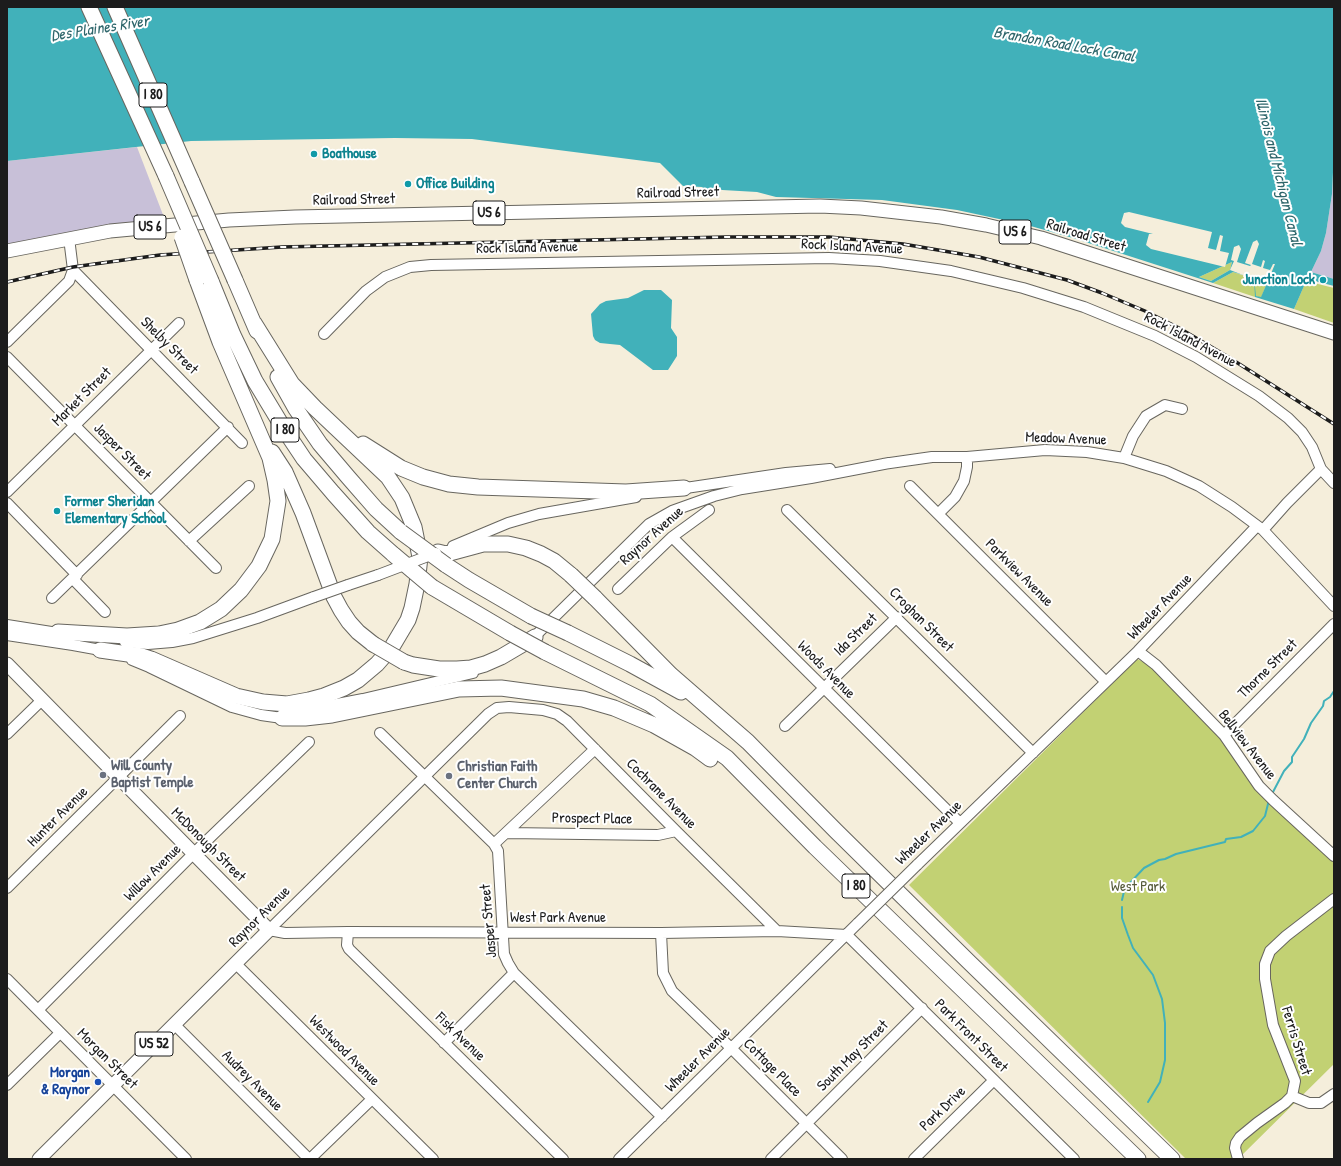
<!DOCTYPE html>
<html>
<head>
<meta charset="utf-8">
<style>
  body { margin:0 }
  #map { position:relative; width:1341px; height:1166px; overflow:hidden; background:#f5eedb; font-family:"Patrick Hand",sans-serif }
  canvas { display:block }
  .frame { position:absolute; inset:0; border:8px solid #1c1c1c; pointer-events:none }
</style>
</head>
<body>
<div id="map">
<canvas width="1341" height="1166"></canvas>
<div class="frame"></div>
</div>
<script>
const g = document.querySelector('canvas').getContext('2d');
g.lineJoin = 'round';
function fill(path, color) { g.fillStyle = color; g.fill(path, 'evenodd'); }
const poly = rows => new Path2D(rows.map(r => 'M' + r).join(''));
function strokePath(path, color, width, dash) { g.strokeStyle = color; g.lineWidth = width; g.lineCap = dash ? 'butt' : 'round'; g.setLineDash(dash || []); g.stroke(path); }
function drawText(font, color, halo, rows, align = 'center') {
  g.font = font + ' "Patrick Hand",sans-serif'; g.lineWidth = 4; g.setLineDash([]); g.textBaseline = 'middle'; g.strokeStyle = halo; g.fillStyle = color; for (const [text, x, y, turn = 0] of rows) {
    g.save(); g.translate(x, y); g.rotate((+turn || 0) * Math.PI / 180); g.textAlign = isNaN(turn) ? turn : align; if (halo) g.strokeText(text, 0, 0); g.fillText(text, 0, 0); g.restore();
  }
}
const industrial = poly([
  [137,147,165,220,7,247,7,161],
  [1334,151,1334,279,1311,272,1321,251,1326,233,1332,194]
]);
const green = poly([
  [1232,262,1230,270,1211,281,1199,277],
  [1233,272,1267,283,1261,298,1256,296,1255,294,1255,297,1213,283],
  [1306,281,1334,288,1334,323,1294,309],
  [1137,659,1150,665,1218,734,1231,753,1334,859,1334,1064,1238,1159,1186,1159,909,885]
]);
const water = poly([
  [7,7,1334,7,1334,151,1332,194,1326,233,1321,251,1311,272,1334,279,1334,286,1307,279,1294,309,1255,297,1254,278,1233,272,1213,283,1073,238,1027,225,957,210,882,200,776,197,757,192,705,189,702,187,683,186,660,163,472,139,395,138,191,141,7,161],
  [1232,262,1230,270,1211,281,1199,277],
  [1254,278,1267,283,1261,297,1256,296],
  [644,290,661,290,672,300,671,328,677,337,677,356,668,370,653,370,620,345,600,343,595,340,593,336,591,314,600,304,606,301,628,298]
]);
const pier = poly([
  [1129,212,1212,232,1208,248,1216,250,1220,235,1223,236,1220,251,1229,253,1225,267,1151,249,1146,245,1149,234,1153,234,1125,227,1121,223,1124,213],
  [1257,240,1259,244,1252,264,1261,267,1263,260,1265,261,1263,268,1270,270,1273,264,1275,264,1267,283,1249,277,1248,279,1243,277,1243,275,1230,270,1234,261,1231,260,1234,247,1239,245,1241,249,1237,262,1250,266,1251,265,1245,263,1253,242]
]);
const stream = poly([
  [1273,792,1284,771,1292,762,1292,757,1304,739,1311,723,1323,706,1324,701,1330,697,1334,691],
  [1122,900,1125,887,1129,884,1144,868,1159,860,1165,859,1176,854,1225,842,1226,839,1241,837,1253,831,1265,816,1269,800],
  [1122,907,1122,918,1128,935,1133,948,1153,975,1162,999,1165,1023,1165,1060,1160,1082,1148,1102]
]);
const minor = poly([
  [73,270,242,443],
  [324,334,366,291,385,277,410,267,431,265,829,258,880,261,951,271,1023,288,1084,307,1155,336,1196,357,1259,396,1288,418,1302,432,1312,447,1321,469,1334,483],
  [7,342,69,281,73,270,69,238],
  [7,357,216,568],
  [1124,458,1133,436,1146,416,1165,405,1182,409],
  [883,464,932,457,967,457,1045,450,1087,452,1124,458,1166,471,1199,486,1232,507,1263,530,1334,606],
  [910,486,1106,682],
  [679,489,786,473,830,469],
  [7,492,179,323],
  [7,503,77,575],
  [787,510,1033,753],
  [938,514,955,497,964,481,967,467,967,457],
  [1263,530,1287,503,1321,469],
  [672,537,960,823],
  [189,541,249,486],
  [453,546,508,523,539,514,636,497],
  [73,579,105,612],
  [348,585,378,575],
  [618,589,672,537,709,510],
  [52,598,228,427],
  [7,625,64,634],
  [7,635,73,645,106,651],
  [530,641,649,524,672,511,714,496,742,489,811,478,889,463],
  [125,642,148,644,172,642,193,638,257,618,314,597],
  [1138,651,1156,665,1224,735,1259,786,1273,800,1334,856],
  [132,660,149,667,232,707,261,715,282,718,327,706,363,699,473,673],
  [785,726,897,617],
  [380,733,494,844,498,851,504,954,508,963,514,973,662,1117],
  [7,734,42,700],
  [1224,735,1334,624],
  [507,833,658,835,676,831],
  [494,844,595,749],
  [917,865,1138,651,1257,526],
  [7,888,180,716],
  [269,930,285,933,348,932,661,933,777,931,847,935,1074,1159],
  [269,930,488,714,497,708,509,707,543,710,557,714,567,721,676,831,777,931],
  [348,932,347,945,349,949,563,1159],
  [661,933,663,973,672,991,731,1048,842,1159],
  [235,963,433,1159],
  [7,979,186,1159],
  [38,1010,194,853,309,742],
  [174,1024,309,1159],
  [444,1043,514,973],
  [7,1085,60,1033],
  [1292,1096,1309,1103,1321,1103,1334,1094],
  [310,1159,372,1099],
  [619,1159,858,923],
  [771,1159,922,1008],
  [914,1159,994,1080],
  [1238,1159,1235,1148,1236,1143,1240,1137,1257,1123,1285,1103,1292,1096,1295,1081,1273,1025,1265,979,1265,964,1270,951,1286,936,1334,899]
]);
const major = poly([
  [7,251,110,231,229,220,295,217,820,206,861,208,941,217,986,225,1041,238,1334,333],
  [7,664,269,930,39,1159]
]);
const highway = poly([
  [89,7,166,176],
  [115,7,192,182],
  [235,280,257,331],
  [211,281,233,335,255,381,284,429,304,459,333,493,368,532,394,555],
  [278,377,296,409,320,444,348,477,376,509,401,532],
  [363,444,401,468,423,477,449,484,478,487,626,492,684,488],
  [272,452,285,472,303,513,334,597,341,610,349,622,358,632,373,644],
  [438,552,446,554,483,544,508,544,526,548,541,554,554,561,571,575],
  [446,565,469,580,531,616],
  [432,587,510,633],
  [595,598,671,675,748,742,836,831,970,963,1172,1159],
  [58,632,127,636,159,634,178,630,200,622,221,609,241,590,259,566,272,539,278,501,275,480,270,458,220,342,197,280],
  [568,633,630,664,681,692],
  [100,650,142,656,151,659,236,696,263,702,287,704,309,700,324,696,344,688,358,680,377,664,392,647,408,620,412,608,417,584,420,557,414,527,402,498,388,477,315,408,292,384,254,323],
  [545,652,650,704,727,758,815,847,1138,1159],
  [404,662,413,665,439,669,457,669,471,668,485,664,501,657,535,637],
  [282,718,305,718,332,715,459,689,501,688,583,699,614,708,654,725,695,748,710,759]
]);
const rail = poly([
  [7,282,73,267,160,255,282,247,727,237,829,237,903,244,979,257,1067,280,1102,293,1145,311,1179,328,1225,355,1334,424]
]);
const minorBridge = poly([
  [378,575,436,553],
  [314,597,348,585],
  [858,923,917,865]
]);
const highwayBridge = poly([
  [166,176,211,281],
  [192,182,235,280],
  [182,237,197,280],
  [401,532,446,565],
  [394,555,432,587],
  [571,575,595,598],
  [531,616,568,633],
  [510,633,545,652],
  [373,644,404,662]
]);
const markers = [
  [314,154,4,"#0f9aa8"],
  [408,184,4,"#0f9aa8"],
  [1323,280,4,"#0f9aa8"],
  [57,511,4,"#0f9aa8"],
  [103,775,4,"#6b7280"],
  [449,776,4,"#6b7280"],
  [98,1082,4,"#1a4fb4"]
];
const shields = [
  [153,95,28],
  [489,213,32],
  [150,227,32],
  [1015,232,32],
  [285,430,28],
  [856,886,28],
  [154,1044,38]
];
const shieldNames = [
  ["I 80",153,95],
  ["US 6",489,213],
  ["US 6",150,227],
  ["US 6",1015,232],
  ["I 80",285,430],
  ["I 80",856,886],
  ["US 52",154,1044]
];
const cultureNames = [
  ["Boathouse",322,154],
  ["Office Building",416,184],
  ["Junction Lock",1315,280,"right"],
  ["Former Sheridan",65,502],
  ["Elementary School",65,519]
];
const streetNames = [
  ["Railroad Street",678,193,-1],
  ["Railroad Street",354,200,-1],
  ["Railroad Street",1086,236,17],
  ["Rock Island Avenue",852,247,3],
  ["Rock Island Avenue",527,248,-1],
  ["Rock Island Avenue",1190,340,28],
  ["Shelby Street",169,346,45],
  ["Market Street",82,397,-45],
  ["Meadow Avenue",1066,439,2],
  ["Jasper Street",122,452,45],
  ["Raynor Avenue",652,536,-42],
  ["Parkview Avenue",1019,573,45],
  ["Wheeler Avenue",1160,607,-46],
  ["Croghan Street",921,620,45],
  ["Ida Street",856,635,-44],
  ["Thorne Street",1268,669,-45],
  ["Woods Avenue",826,670,45],
  ["Bellview Avenue",1247,745,52],
  ["Cochrane Avenue",661,794,45],
  ["Hunter Avenue",58,817,-45],
  ["Prospect Place",592,819,1],
  ["Wheeler Avenue",929,833,-44],
  ["McDonough Street",208,845,45],
  ["Willow Avenue",153,873,-45],
  ["Raynor Avenue",260,917,-45],
  ["West Park Avenue",558,918],
  ["Jasper Street",489,921,-95],
  ["Park Front Street",971,1036,45],
  ["Fisk Avenue",460,1037,44],
  ["Ferris Street",1296,1041,73],
  ["Westwood Avenue",344,1051,45],
  ["South May Street",853,1056,-45],
  ["Morgan Street",107,1059,45],
  ["Wheeler Avenue",698,1060,-45],
  ["Cottage Place",772,1068,45],
  ["Audrey Avenue",252,1081,45],
  ["Park Drive",943,1109,-44]
];
const worshipNames = [
  ["Will County",111,766],
  ["Baptist Temple",111,783],
  ["Christian Faith",457,767],
  ["Center Church",457,784]
];
const parkNames = [
  ["West Park",1138,887]
];
const transitNames = [
  ["Morgan",90,1073],
  ["& Raynor",90,1090]
];
const waterNames = [
  ["Des Plaines River",100,29,-9],
  ["Brandon Road Lock Canal",1064,45,10],
  ["Illinois and Michigan Canal",1278,172,76]
];
fill(industrial, '#c8c0d8');
fill(green, '#c2d173');
fill(water, '#41b1ba');
fill(pier, '#f5eedb');
strokePath(stream, '#41b1ba', 2);
strokePath(minor, '#68665f', 12);
strokePath(major, '#68665f', 15);
strokePath(highway, '#68665f', 17);
strokePath(minor, '#fff', 10);
strokePath(major, '#fff', 13);
strokePath(highway, '#fff', 15);
strokePath(rail, '#1c1c1c', 3.5);
strokePath(rail, '#fff', 2, [6]);
strokePath(minorBridge, '#68665f', 12, []);
strokePath(highwayBridge, '#68665f', 17, []);
strokePath(minorBridge, '#fff', 10);
strokePath(highwayBridge, '#fff', 15);
for (const [x, y, r, color] of markers) { const dot = new Path2D(); dot.arc(x, y, r, 0, 2 * Math.PI); g.fillStyle = color; g.fill(dot); strokePath(dot, '#fff', 1.5); }
for (const [x, y, w] of shields) { const box = new Path2D(); box.roundRect(x - w / 2, y - 12, w, 24, 3); g.fillStyle = '#fff'; g.fill(box); strokePath(box, '#1c1c1c', 1); }
drawText('bold 14px', '#1c1c1c', null, shieldNames);
drawText('bold 15px', '#0d838f', '#fff', cultureNames, 'left');
drawText('15px', '#1c1c1c', '#fff', streetNames);
drawText('bold 15px', '#5b616d', '#fff', worshipNames, 'left');
drawText('15px', '#565b3a', '#fff', parkNames);
drawText('bold 15px', '#164399', '#fff', transitNames, 'right');
drawText('italic 16px', '#2e666b', '#fff', waterNames);
</script>
</body>
</html>
